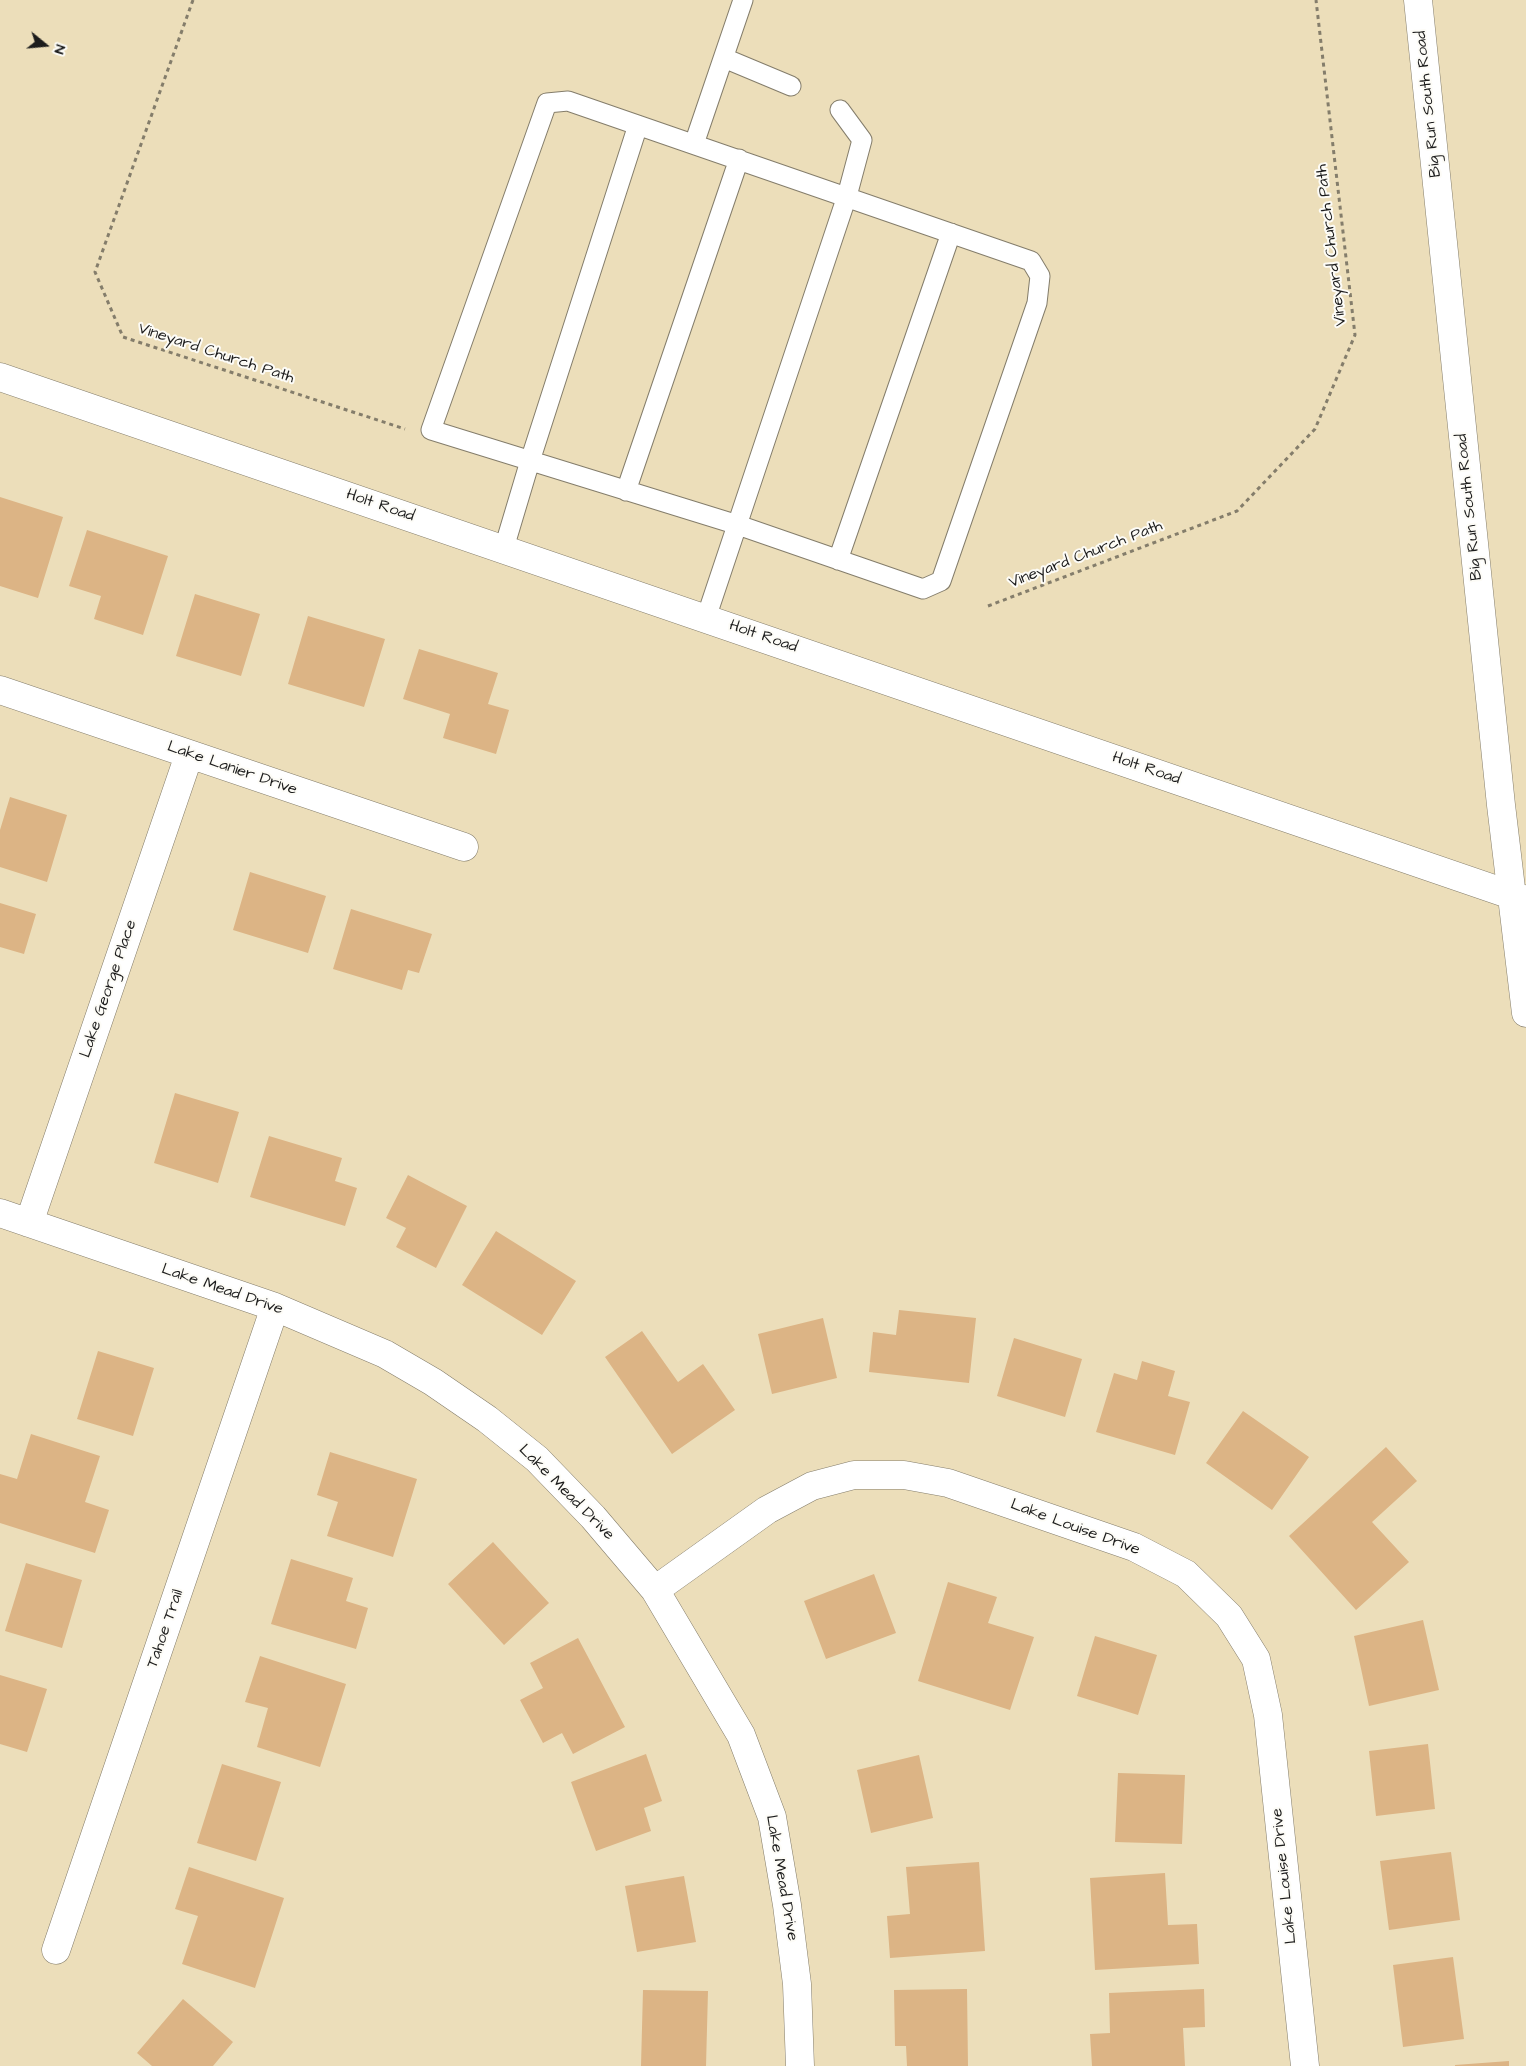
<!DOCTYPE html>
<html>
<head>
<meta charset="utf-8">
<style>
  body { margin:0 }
  #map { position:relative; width:1526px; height:2066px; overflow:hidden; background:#ecdeba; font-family:"Architects Daughter",sans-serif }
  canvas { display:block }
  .north { position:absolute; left:20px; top:20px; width:50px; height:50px; -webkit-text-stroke:4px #fdfcf7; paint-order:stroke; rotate:107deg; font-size:14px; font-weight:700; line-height:20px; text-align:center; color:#1c1c1c }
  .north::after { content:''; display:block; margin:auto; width:18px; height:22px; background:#1c1c1c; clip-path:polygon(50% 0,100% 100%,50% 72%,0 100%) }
</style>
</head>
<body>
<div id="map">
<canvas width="1526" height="2066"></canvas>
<div class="north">N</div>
</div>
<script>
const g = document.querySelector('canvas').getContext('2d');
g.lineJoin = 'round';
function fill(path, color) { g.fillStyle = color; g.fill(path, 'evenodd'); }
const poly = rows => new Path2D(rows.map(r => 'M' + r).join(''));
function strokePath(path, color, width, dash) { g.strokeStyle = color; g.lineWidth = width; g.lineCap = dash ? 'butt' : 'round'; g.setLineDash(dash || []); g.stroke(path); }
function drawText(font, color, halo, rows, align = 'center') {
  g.font = font + ' "Architects Daughter",sans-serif'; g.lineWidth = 4; g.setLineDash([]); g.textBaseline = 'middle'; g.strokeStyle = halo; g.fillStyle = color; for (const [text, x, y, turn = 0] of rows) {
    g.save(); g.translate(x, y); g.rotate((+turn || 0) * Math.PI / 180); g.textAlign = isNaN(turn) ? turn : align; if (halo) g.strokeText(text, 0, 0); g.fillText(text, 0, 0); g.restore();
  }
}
const building = poly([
  [0,497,63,517,38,598,0,586],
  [87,530,168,556,143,635,94,619,101,596,69,586],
  [195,594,260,614,241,676,176,656],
  [308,616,385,639,364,707,288,684],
  [419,649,498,673,488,704,509,710,496,754,443,738,450,714,403,699],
  [10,797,67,815,47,882,0,867,0,830],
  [250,872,326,896,308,953,233,930],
  [0,903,36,914,24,954,0,947],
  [351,909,432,934,419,973,408,970,402,990,333,969],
  [175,1093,239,1112,218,1183,154,1163],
  [269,1136,342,1158,335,1181,357,1188,345,1226,250,1197],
  [408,1175,467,1206,436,1268,396,1247,406,1228,386,1218],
  [496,1231,576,1281,542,1335,462,1285],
  [899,1310,976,1318,969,1383,869,1372,873,1332,896,1335],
  [823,1318,837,1378,772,1394,758,1334],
  [642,1331,678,1382,703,1364,735,1410,672,1454,605,1357],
  [1014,1338,1082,1359,1065,1417,997,1396],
  [98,1351,154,1368,133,1436,77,1419],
  [1142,1361,1175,1371,1168,1396,1190,1402,1175,1455,1096,1432,1114,1373,1137,1380],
  [1243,1411,1309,1457,1272,1510,1206,1463],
  [31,1434,100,1456,85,1502,109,1510,95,1553,0,1523,0,1474,17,1479],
  [1386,1447,1417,1481,1372,1522,1409,1562,1356,1610,1289,1536],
  [330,1452,417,1479,393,1557,327,1536,338,1502,317,1495],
  [493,1542,549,1603,504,1645,448,1584],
  [291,1559,353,1578,346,1601,368,1608,356,1649,271,1624],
  [26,1563,82,1580,62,1648,5,1631],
  [874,1574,896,1633,826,1659,804,1601],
  [948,1582,997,1597,988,1623,1034,1637,1010,1710,918,1681],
  [1423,1620,1439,1690,1369,1706,1354,1636],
  [1095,1636,1157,1655,1138,1715,1077,1696],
  [578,1638,625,1727,573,1754,562,1733,543,1743,520,1700,543,1688,530,1663],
  [260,1656,346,1684,320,1767,257,1747,268,1708,245,1702],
  [0,1675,47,1689,27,1752,0,1744],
  [1428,1744,1435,1809,1376,1816,1369,1751],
  [646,1754,662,1801,644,1808,651,1831,596,1851,571,1782],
  [919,1755,933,1818,871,1833,857,1770],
  [222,1764,281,1782,256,1861,197,1843],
  [1118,1773,1185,1775,1182,1844,1115,1842],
  [1451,1852,1460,1920,1389,1930,1380,1861],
  [979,1862,985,1951,890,1958,887,1916,910,1914,906,1867],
  [189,1867,284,1898,255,1988,182,1964,198,1916,175,1909],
  [1165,1873,1168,1925,1197,1924,1199,1964,1095,1970,1090,1878],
  [684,1876,696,1942,637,1952,625,1886],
  [1453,1957,1464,2039,1403,2047,1393,1965],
  [967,1989,968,2066,907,2066,906,2046,895,2046,894,1990],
  [1204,1989,1205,2027,1183,2028,1185,2066,1092,2066,1090,2034,1110,2033,1109,1993],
  [643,1990,708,1991,706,2066,641,2066],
  [183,1999,233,2042,213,2066,152,2066,137,2053],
  [1509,2061,1509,2066,1455,2066,1455,2065]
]);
const path = poly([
  [193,0,95,272,123,337,405,429],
  [988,606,1237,511,1315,429,1355,335,1316,0]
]);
const lane = poly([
  [724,58,791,86],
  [568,101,1031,261,1040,276,1037,303,941,581,923,589,738,525,431,430,547,103,568,101],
  [694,144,743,0],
  [626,491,739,159],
  [504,548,530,461,638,125],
  [838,560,951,233],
  [706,618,847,196,862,140,840,110]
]);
const street = poly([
  [0,690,464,847],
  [0,1213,275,1307,385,1354,433,1382,487,1419,537,1459,593,1517,655,1590,741,1735,772,1817,787,1905,797,1984,800,2066],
  [29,1223,189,755],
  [655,1590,767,1510,812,1486,854,1475,904,1475,948,1483,1134,1547,1186,1574,1229,1616,1256,1659,1268,1715,1305,2066],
  [56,1950,275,1307]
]);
const secondary = poly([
  [1418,0,1501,805,1526,1013],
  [0,377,1526,900]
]);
const streetNames = [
  ["Big Run South Road",1429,104,-96],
  ["Vineyard Church Path",1332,245,-97],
  ["Vineyard Church Path",216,354,18],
  ["Holt Road",380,506,19],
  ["Big Run South Road",1470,507,-96],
  ["Vineyard Church Path",1086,555,-21],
  ["Holt Road",763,637,19],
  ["Lake Lanier Drive",232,769,19],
  ["Holt Road",1146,769,19],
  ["Lake George Place",109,989,-71],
  ["Lake Mead Drive",222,1290,19],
  ["Lake Mead Drive",566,1493,45],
  ["Lake Louise Drive",1075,1528,20],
  ["Tahoe Trail",166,1629,-71],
  ["Lake Louise Drive",1285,1876,-96],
  ["Lake Mead Drive",781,1878,80]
];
fill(building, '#dcb485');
strokePath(lane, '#847d6b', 21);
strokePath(street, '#847d6b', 29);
strokePath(secondary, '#847d6b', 29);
strokePath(path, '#847d6b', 3, [4, 4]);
strokePath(lane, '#fff', 19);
strokePath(street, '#fff', 28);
strokePath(secondary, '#fff', 28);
drawText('16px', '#1c1c1c', '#fdfcf7', streetNames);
</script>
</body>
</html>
